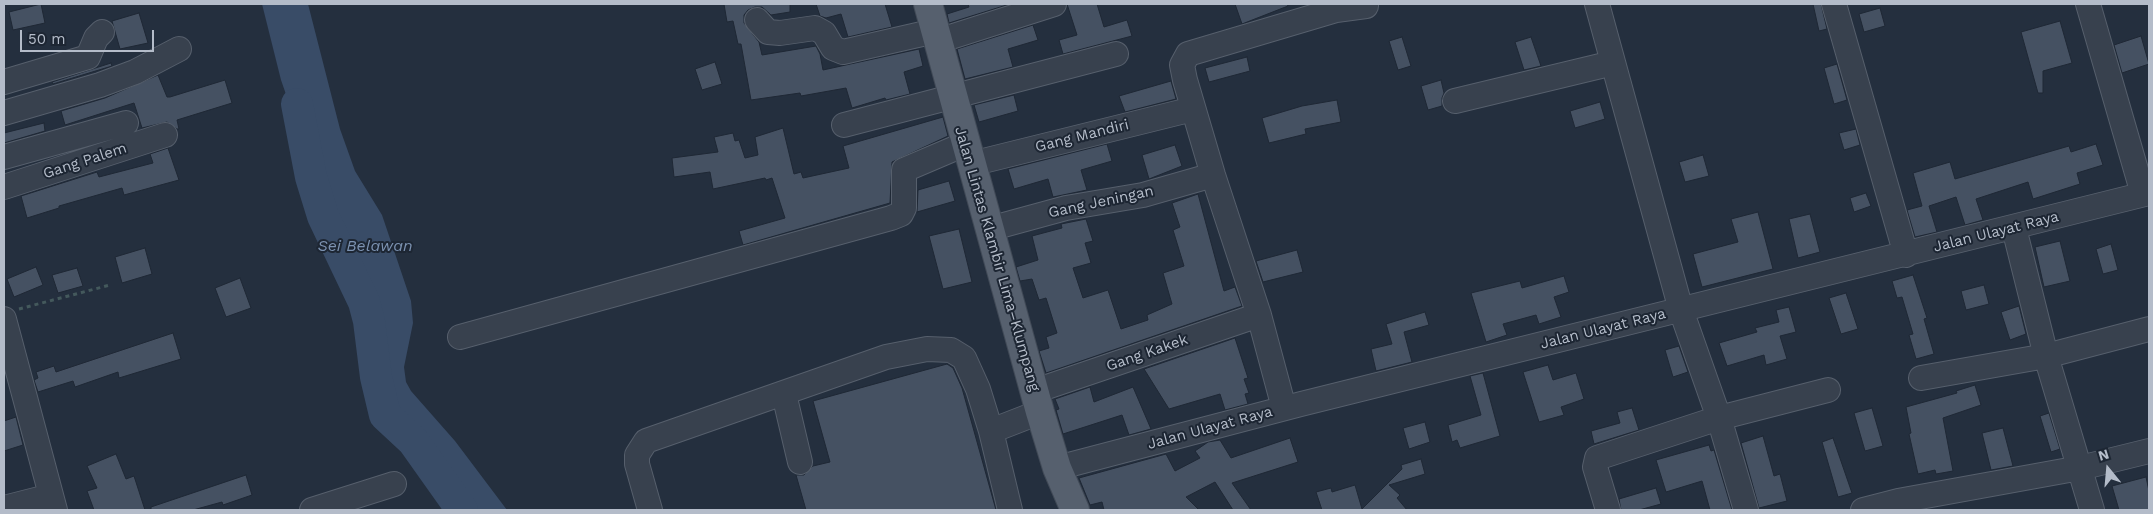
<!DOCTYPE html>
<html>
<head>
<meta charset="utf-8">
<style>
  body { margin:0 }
  #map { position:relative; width:2153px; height:514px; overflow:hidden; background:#242f3e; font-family:"Work Sans",sans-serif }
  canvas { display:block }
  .frame { position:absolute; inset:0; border:5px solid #b4bcc9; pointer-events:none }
  .north { position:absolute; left:2083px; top:444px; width:50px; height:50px; -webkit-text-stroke:4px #1d2633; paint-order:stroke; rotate:343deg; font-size:14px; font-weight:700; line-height:20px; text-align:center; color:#b4bcc9 }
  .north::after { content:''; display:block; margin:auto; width:18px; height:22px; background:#b4bcc9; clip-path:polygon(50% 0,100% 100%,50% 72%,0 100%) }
  .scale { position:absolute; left:20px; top:30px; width:134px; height:22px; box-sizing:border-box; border:2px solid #b4bcc9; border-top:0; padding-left:6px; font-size:15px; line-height:18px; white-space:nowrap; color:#b4bcc9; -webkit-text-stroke:4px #1d2633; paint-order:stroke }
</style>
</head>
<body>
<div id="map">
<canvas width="2153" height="514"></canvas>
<div class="frame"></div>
<div class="north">N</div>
<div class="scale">50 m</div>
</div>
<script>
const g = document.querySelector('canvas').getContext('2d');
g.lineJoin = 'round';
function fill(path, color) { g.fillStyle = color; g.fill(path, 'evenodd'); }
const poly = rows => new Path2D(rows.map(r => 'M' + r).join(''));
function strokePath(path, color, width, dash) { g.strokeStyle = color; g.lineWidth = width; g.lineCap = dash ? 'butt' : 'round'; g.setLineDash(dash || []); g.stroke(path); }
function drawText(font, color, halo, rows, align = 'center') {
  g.font = font + ' "Work Sans",sans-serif'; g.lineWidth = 4; g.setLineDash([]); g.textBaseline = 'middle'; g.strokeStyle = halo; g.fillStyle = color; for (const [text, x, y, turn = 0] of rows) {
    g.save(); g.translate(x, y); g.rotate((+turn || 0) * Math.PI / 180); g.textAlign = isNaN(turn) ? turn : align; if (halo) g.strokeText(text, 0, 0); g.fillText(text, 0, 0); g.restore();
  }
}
const water = poly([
  [262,4,308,4,340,129,355,171,382,215,411,301,413,323,404,367,406,382,411,391,455,441,507,510,469,510,464,497,405,430,391,407,384,392,358,295,344,261,281,80]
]);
const river = poly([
  [297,104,311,177,323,216,364,302,369,321,376,377,385,415,413,441,462,510]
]);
const building = poly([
  [41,4,45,23,13,30,9,12,41,4],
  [724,4,790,4,790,12,771,15,762,7,755,7,748,10,744,15,744,23,759,42,762,55,816,46,820,54,823,70,919,49,923,66,904,72,910,94,886,100,885,98,852,108,846,88,801,96,800,93,751,100,741,44,738,44,733,21,727,22,724,4],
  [816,4,885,4,892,27,848,37,841,14,826,18,820,16,816,4],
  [968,4,1010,4,949,23,947,14,969,7,968,4],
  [1067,4,1097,4,1104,27,1127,20,1132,36,1063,54,1059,40,1077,35,1067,4],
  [1235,4,1287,4,1288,6,1242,24,1235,4],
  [1813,4,1821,4,1827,29,1819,31,1813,4],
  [1880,8,1885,26,1864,32,1859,14,1880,8],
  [139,13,148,43,120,49,112,21,139,13],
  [2060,21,2072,63,2043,71,2043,93,2038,93,2021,32,2060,21],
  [1033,25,1038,40,1008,49,1013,67,965,79,957,49,1033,25],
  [2141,36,2149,64,2122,73,2114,45,2141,36],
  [1402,37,1411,66,1398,70,1389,41,1402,37],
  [1531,37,1541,66,1524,70,1515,42,1531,37],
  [1247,57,1250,71,1209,82,1205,68,1247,57],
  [715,62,722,84,702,90,695,69,715,62],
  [111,63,112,66,53,84,52,82,111,63],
  [1837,64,1847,100,1834,104,1824,68,1837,64],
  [158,75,167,97,170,97,225,80,232,103,177,120,179,129,177,129,167,122,142,128,134,103,65,125,61,111,105,98,158,75],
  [1441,80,1444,93,1442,98,1442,106,1428,110,1421,86,1441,80],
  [1171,81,1176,99,1125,112,1119,96,1171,81],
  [1014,95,1018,111,979,122,974,105,1014,95],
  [1337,100,1341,122,1305,129,1306,134,1269,143,1262,118,1302,106,1337,100],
  [1600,102,1605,119,1575,128,1570,111,1600,102],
  [943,117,948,136,892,162,890,203,743,245,739,231,785,218,772,178,766,180,765,178,713,189,710,172,674,177,672,158,718,152,714,137,733,133,735,141,739,140,745,158,758,155,755,137,783,128,794,174,801,172,803,178,849,168,843,146,943,117],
  [44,123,45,131,4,143,4,133,44,123],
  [1856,129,1860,145,1844,150,1839,133,1856,129],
  [1107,144,1112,161,1081,170,1087,190,1053,197,1048,179,1014,189,1008,169,1107,144],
  [2096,144,2103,165,2077,173,2080,184,2033,199,2028,182,1976,199,1983,220,1965,225,1956,197,1929,206,1937,232,1915,237,1907,210,1922,206,1913,173,1950,162,1955,179,2069,146,2071,152,2096,144],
  [1175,145,1182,166,1149,179,1142,155,1175,145],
  [168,148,179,180,124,195,122,188,59,206,59,208,27,218,21,196,97,172,99,177,153,163,150,154,168,148],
  [1703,155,1709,176,1685,182,1679,162,1703,155],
  [949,181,955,201,917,212,918,190,949,181],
  [1866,193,1871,206,1854,212,1850,198,1866,193],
  [1198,194,1224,291,1235,287,1242,306,1046,373,1039,351,1049,348,1046,337,1057,333,1046,298,1039,300,1032,279,1020,281,1016,267,1038,260,1032,236,1062,228,1061,224,1086,219,1093,241,1085,243,1091,263,1073,268,1083,298,1108,290,1121,329,1148,320,1147,315,1172,304,1163,273,1184,266,1173,230,1180,227,1172,203,1198,194],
  [1758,212,1773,269,1702,287,1693,254,1738,242,1731,219,1758,212],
  [1810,214,1820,252,1798,258,1789,219,1810,214],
  [959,229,972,282,943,289,929,236,959,229],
  [2060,241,2070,281,2044,287,2035,247,2060,241],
  [2111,244,2118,270,2103,274,2096,249,2111,244],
  [145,248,152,274,122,283,115,257,145,248],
  [1297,250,1303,272,1263,282,1256,261,1297,250],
  [36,267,43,285,14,297,7,279,36,267],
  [77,268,83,286,58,293,52,275,77,268],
  [1913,275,1927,318,1924,319,1934,354,1916,359,1909,335,1913,334,1902,297,1897,298,1892,281,1913,275],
  [1564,276,1569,292,1554,297,1561,317,1539,324,1536,315,1503,324,1507,335,1486,342,1471,293,1520,281,1522,288,1564,276],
  [240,278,251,308,226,317,215,288,240,278],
  [1984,285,1989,304,1966,310,1961,291,1984,285],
  [1846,293,1858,329,1841,334,1829,298,1846,293],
  [2019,306,2026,334,2010,340,2001,312,2019,306],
  [1789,307,1796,332,1780,336,1787,359,1766,365,1764,355,1727,366,1719,343,1757,332,1755,328,1779,322,1776,310,1789,307],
  [1425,312,1429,325,1404,332,1412,362,1376,371,1371,349,1392,344,1386,324,1425,312],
  [173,333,181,359,119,378,118,372,75,387,73,381,38,392,34,380,38,378,36,372,54,366,56,372,173,333],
  [1235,338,1248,378,1244,379,1249,393,1245,394,1248,404,1225,410,1220,394,1169,409,1144,369,1235,338],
  [1679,346,1688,372,1673,377,1665,350,1679,346],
  [947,364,953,368,962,388,996,510,806,510,796,475,804,475,813,466,830,462,813,401,947,364],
  [1548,365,1553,380,1576,373,1584,399,1561,407,1564,415,1539,422,1523,372,1548,365],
  [1483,373,1500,436,1460,448,1457,440,1452,442,1448,425,1481,415,1470,376,1483,373],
  [1975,385,1981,405,1943,418,1953,471,1936,474,1935,470,1918,474,1909,434,1911,433,1906,407,1957,393,1956,391,1975,385],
  [1090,387,1094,402,1133,387,1151,429,1129,435,1122,415,1063,434,1056,410,1059,409,1055,399,1090,387],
  [1632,408,1639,430,1594,444,1591,431,1620,423,1617,412,1632,408],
  [1872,408,1883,446,1865,451,1854,413,1872,408],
  [2049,413,2060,449,2051,452,2040,416,2049,413],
  [16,417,23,445,4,451,4,421,16,417],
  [1425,422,1430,442,1409,449,1403,428,1425,422],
  [2003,428,2013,466,1991,470,1982,433,2003,428],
  [1763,436,1774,476,1780,474,1787,501,1759,508,1741,443,1763,436],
  [1290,438,1298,462,1232,483,1251,510,1233,510,1215,482,1186,497,1199,510,1104,510,1102,502,1090,505,1079,478,1166,454,1175,471,1200,458,1195,451,1208,442,1220,440,1231,458,1290,438],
  [1833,438,1852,493,1838,497,1822,442,1833,438],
  [1709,445,1711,451,1714,450,1732,510,1710,510,1702,481,1666,492,1656,460,1709,445],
  [116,454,126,479,134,476,145,510,94,510,87,491,97,488,87,466,116,454],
  [1421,459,1425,474,1389,485,1400,495,1397,498,1407,510,1322,510,1316,492,1331,488,1332,492,1355,485,1362,509,1402,469,1401,465,1421,459],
  [246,475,252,495,223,505,222,502,193,510,151,510,151,507,246,475],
  [2146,477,2149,491,2149,510,2119,510,2112,486,2146,477],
  [1656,488,1661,504,1639,510,1621,510,1619,499,1656,488]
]);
const path = poly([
  [19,309,110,285]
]);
const minor = poly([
  [1597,4,1681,310,1719,418,1746,510],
  [1834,4,1906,255],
  [2088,4,2143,194],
  [757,20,768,32,780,33,815,28,824,33,833,48,843,52,935,31],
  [938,41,1054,4],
  [4,82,88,57,96,38,102,32],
  [1455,101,1613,63],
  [4,113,100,85,135,72,179,49],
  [844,125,1116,54],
  [4,157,126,123],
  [971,164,1193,109],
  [4,187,165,135],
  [2014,228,2046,356,2092,510],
  [989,229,1066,208,1143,195,1213,175],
  [4,319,55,510],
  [460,337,891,218,901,214,904,208,904,170,965,144],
  [1921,378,2046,356,2149,329],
  [1035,391,1259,315],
  [784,394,800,462],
  [1284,408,1259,315,1213,175,1185,80,1182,65,1188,54,1336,10,1366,6],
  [991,431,1010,510],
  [1057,468,1301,404,2149,193],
  [4,508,51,496],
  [312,510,394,484],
  [650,510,637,464,637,455,646,441,886,357,927,349,951,350,964,358,978,389,991,431,1040,412],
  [1608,510,1595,467,1597,458,1719,418,1828,390],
  [1863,510,1898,501,2080,468,2149,451]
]);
const major = poly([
  [928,4,1040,412,1057,468,1075,510]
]);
const streetNames = [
  ["Gang Mandiri",1082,136,-14],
  ["Gang Palem",85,161,-18],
  ["Gang Jeningan",1101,202,-12],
  ["Jalan Ulayat Raya",1996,232,-14],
  ["Jalan Lintas Klambir Lima–Klumpang",997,259,74],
  ["Jalan Ulayat Raya",1603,329,-14],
  ["Gang Kakek",1147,353,-19],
  ["Jalan Ulayat Raya",1210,428,-15]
];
const waterNames = [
  ["Sei Belawan",365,246]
];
fill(water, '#394c67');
strokePath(river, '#394c67', 32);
fill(building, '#455162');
strokePath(building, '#1f2835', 1);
strokePath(minor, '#565f6c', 26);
strokePath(major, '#414a57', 30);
strokePath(path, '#44595c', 3, [4, 4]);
strokePath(minor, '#38414e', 24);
strokePath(major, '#56606e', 28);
drawText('15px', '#b4bcc9', '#1d2633', streetNames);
drawText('italic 16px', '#7c92b1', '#1d2633', waterNames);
</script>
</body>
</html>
